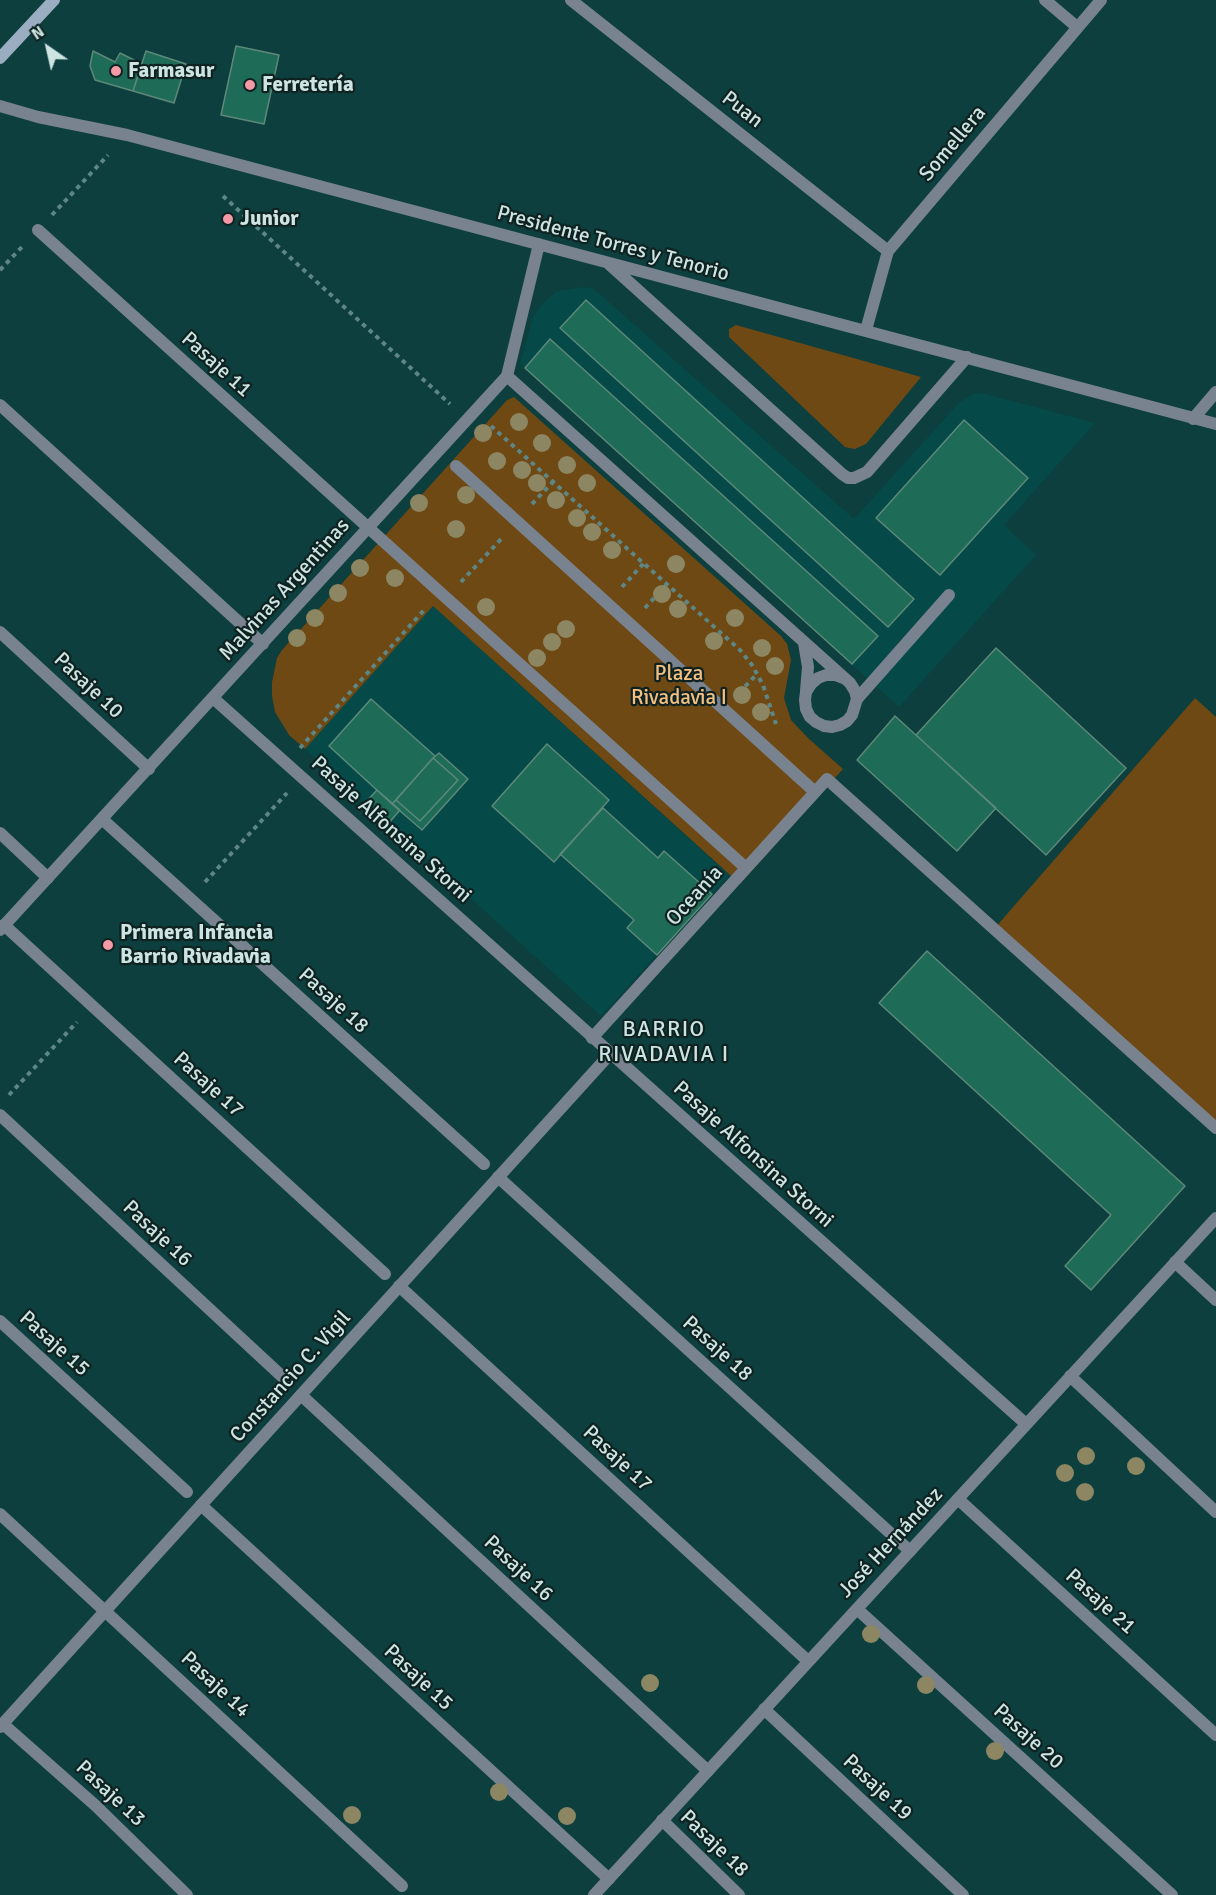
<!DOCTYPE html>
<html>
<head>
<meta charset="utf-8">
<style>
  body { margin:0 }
  #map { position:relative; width:1216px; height:1895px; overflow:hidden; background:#0c3f3d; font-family:Signika,sans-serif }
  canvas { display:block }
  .north { position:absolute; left:18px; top:18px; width:60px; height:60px; -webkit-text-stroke:4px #0f2221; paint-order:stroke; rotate:326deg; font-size:16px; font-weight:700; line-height:24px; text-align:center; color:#cce4e2 }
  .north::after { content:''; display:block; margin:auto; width:21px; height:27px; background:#cce4e2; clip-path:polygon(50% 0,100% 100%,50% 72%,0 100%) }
</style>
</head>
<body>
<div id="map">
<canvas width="1216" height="1895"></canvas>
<div class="north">N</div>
</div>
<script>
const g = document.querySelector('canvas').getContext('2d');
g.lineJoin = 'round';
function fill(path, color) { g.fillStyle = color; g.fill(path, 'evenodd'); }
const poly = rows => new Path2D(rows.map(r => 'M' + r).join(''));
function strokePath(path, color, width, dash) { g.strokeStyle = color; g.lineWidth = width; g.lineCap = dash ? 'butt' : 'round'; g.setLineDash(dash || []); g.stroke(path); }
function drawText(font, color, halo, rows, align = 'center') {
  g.font = font + ' Signika,sans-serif'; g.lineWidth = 4.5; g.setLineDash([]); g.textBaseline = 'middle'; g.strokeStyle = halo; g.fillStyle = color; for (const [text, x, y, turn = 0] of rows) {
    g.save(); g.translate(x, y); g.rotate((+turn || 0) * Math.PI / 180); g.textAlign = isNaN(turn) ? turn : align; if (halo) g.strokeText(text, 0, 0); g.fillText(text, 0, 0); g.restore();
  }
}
const built = poly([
  [583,287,594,289,854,519,957,405,973,394,982,393,1095,423,1004,525,1036,555,899,707,520,364,533,317,543,303,557,291],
  [433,606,729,875,601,1016,305,749]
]);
const green = poly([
  [736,325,921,377,866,444,855,449,849,448,845,447,729,337,729,329],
  [514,397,781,636,787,644,791,660,784,698,791,720,808,738,843,769,740,884,433,606,305,749,289,735,275,712,272,696,272,682,277,658,282,650,507,400],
  [1195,698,1216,717,1216,1128,994,929]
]);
const building = poly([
  [236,46,279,55,264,124,221,115,236,46],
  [93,51,115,62,120,53,142,64,133,91,95,80,90,66,93,51],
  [146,51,186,64,174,103,133,91,146,51],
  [586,300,914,599,888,627,560,328,586,300],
  [550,339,878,636,852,664,525,368,550,339],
  [964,420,1028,478,940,575,876,518,964,420],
  [996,648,1126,768,1046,855,916,735,996,648],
  [371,699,435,756,392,804,329,746,371,699],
  [895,716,996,808,957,851,857,760,895,716],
  [547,744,609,800,554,862,492,806,547,744],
  [439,753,468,779,422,830,392,804,396,800,420,821,458,780,433,758,439,753],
  [433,758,458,780,420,821,396,800,433,758],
  [377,790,400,810,388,824,365,803,377,790],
  [603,808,658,858,664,851,712,894,657,955,627,928,634,920,560,854,603,808],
  [927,951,1185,1186,1091,1290,1065,1266,1111,1215,879,1003,927,951]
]);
const path = poly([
  [223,196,450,404],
  [52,215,108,155],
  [0,270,22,247],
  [491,426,740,650,752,665,763,685,776,724],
  [532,504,553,482],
  [461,582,503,537],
  [622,587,644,563],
  [645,608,667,584],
  [739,693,757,674],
  [300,748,425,609],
  [205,882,287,793],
  [9,1095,77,1022]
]);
const service = poly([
  [857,699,949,595]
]);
const pedestrian = poly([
  [38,230,746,868],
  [456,466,815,792],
  [0,632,149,769],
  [102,819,484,1164],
  [0,833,48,878],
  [4,925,385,1274],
  [592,1038,827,779,1216,1128],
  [0,1115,287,1381],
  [498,1177,910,1551],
  [1175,1262,1216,1300],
  [399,1286,808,1661],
  [0,1321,187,1492],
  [301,1395,708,1771],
  [958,1499,1216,1735],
  [201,1505,609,1879],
  [0,1514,402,1886],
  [857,1609,1172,1895],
  [764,1709,963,1895],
  [3,1724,96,1806,187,1895],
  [662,1820,739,1895]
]);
const minor = poly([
  [571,0,888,251],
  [1045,0,1077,27],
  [0,106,38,117,127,135,1216,424],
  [609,264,842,474,848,478,854,478,867,472,967,357],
  [866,330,888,251,1101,0],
  [507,376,850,683,855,691,857,699,852,715,847,721,840,725,832,727,824,726,816,722,810,717,806,709,805,700,806,692,811,684,818,678,826,675,835,675,843,678],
  [0,405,263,644],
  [1193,419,1216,392],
  [804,643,808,667,806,691],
  [213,698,1026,1424],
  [0,930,507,376,539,244],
  [1070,1376,1216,1512],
  [0,1727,610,1054],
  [594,1895,1216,1218]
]);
const secondary = poly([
  [0,58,54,0]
]);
const trees = [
  [519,422],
  [483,433],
  [542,443],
  [497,461],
  [567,465],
  [522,470],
  [537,483],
  [587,483],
  [466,495],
  [556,500],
  [419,503],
  [577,518],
  [456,529],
  [592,532],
  [612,550],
  [676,564],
  [360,568],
  [395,578],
  [338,593],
  [662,594],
  [486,607],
  [678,609],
  [315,618],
  [735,618],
  [566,629],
  [297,638],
  [714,641],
  [552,642],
  [762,648],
  [537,658],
  [775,666],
  [742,695],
  [761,712],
  [1086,1456],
  [1136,1466],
  [1065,1473],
  [1085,1492],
  [871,1634],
  [650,1683],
  [926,1685],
  [995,1751],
  [499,1792],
  [352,1815],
  [567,1816]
];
const markers = [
  [116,71,6,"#f49aa6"],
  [250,85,6,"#f49aa6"],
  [228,219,6,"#f49aa6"],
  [108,945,6,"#f49aa6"]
];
const poiNames = [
  ["Farmasur",128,71],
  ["Ferretería",262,85],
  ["Junior",240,219],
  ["Primera Infancia",120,933],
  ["Barrio Rivadavia",120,957]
];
const streetNames = [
  ["Puan",742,110,38],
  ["Somellera",953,144,-50],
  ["Presidente Torres y Tenorio",613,244,15],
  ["Pasaje 11",216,365,42],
  ["Malvinas Argentinas",285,590,-48],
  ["Pasaje 10",88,686,43],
  ["Pasaje Alfonsina Storni",391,830,42],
  ["Oceanía",695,896,-48],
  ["Pasaje 18",333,1001,42],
  ["Pasaje 17",208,1085,42],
  ["Pasaje Alfonsina Storni",753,1155,42],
  ["Pasaje 16",157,1234,43],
  ["Pasaje 15",54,1344,42],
  ["Pasaje 18",717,1349,42],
  ["Constancio C. Vigil",291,1377,-48],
  ["Pasaje 17",617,1459,43],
  ["José Hernández",891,1543,-47],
  ["Pasaje 16",518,1569,43],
  ["Pasaje 21",1100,1602,42],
  ["Pasaje 15",418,1678,43],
  ["Pasaje 14",215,1685,43],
  ["Pasaje 20",1028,1737,42],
  ["Pasaje 19",877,1788,43],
  ["Pasaje 13",110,1794,43],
  ["Pasaje 18",714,1844,44]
];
const parkNames = [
  ["Plaza",679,674],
  ["Rivadavia I",679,698]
];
const neighbourhoodNames = [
  ["BARRIO",664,1030],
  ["RIVADAVIA I",664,1055]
];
fill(built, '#054a48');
fill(green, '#6e4914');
fill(building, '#1e6c57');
strokePath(building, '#5e8879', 1.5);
strokePath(path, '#5e8684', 4, [4.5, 4.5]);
strokePath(service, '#78838f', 12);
strokePath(pedestrian, '#78838f', 12);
strokePath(minor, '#78838f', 12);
strokePath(secondary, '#9badc1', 12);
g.fillStyle = '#8c8662';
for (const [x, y] of trees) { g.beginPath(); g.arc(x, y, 9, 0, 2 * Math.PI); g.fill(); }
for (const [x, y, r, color] of markers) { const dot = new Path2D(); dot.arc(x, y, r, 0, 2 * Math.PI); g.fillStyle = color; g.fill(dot); strokePath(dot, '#0f2221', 2); }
drawText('bold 21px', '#cce4e2', '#0f2221', poiNames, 'left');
drawText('21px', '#cce4e2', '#0f2221', streetNames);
drawText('21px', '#f4c081', '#0f2221', parkNames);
g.letterSpacing = '1.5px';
drawText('22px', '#cce4e2', '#0f2221', neighbourhoodNames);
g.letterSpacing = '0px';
</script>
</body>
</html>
